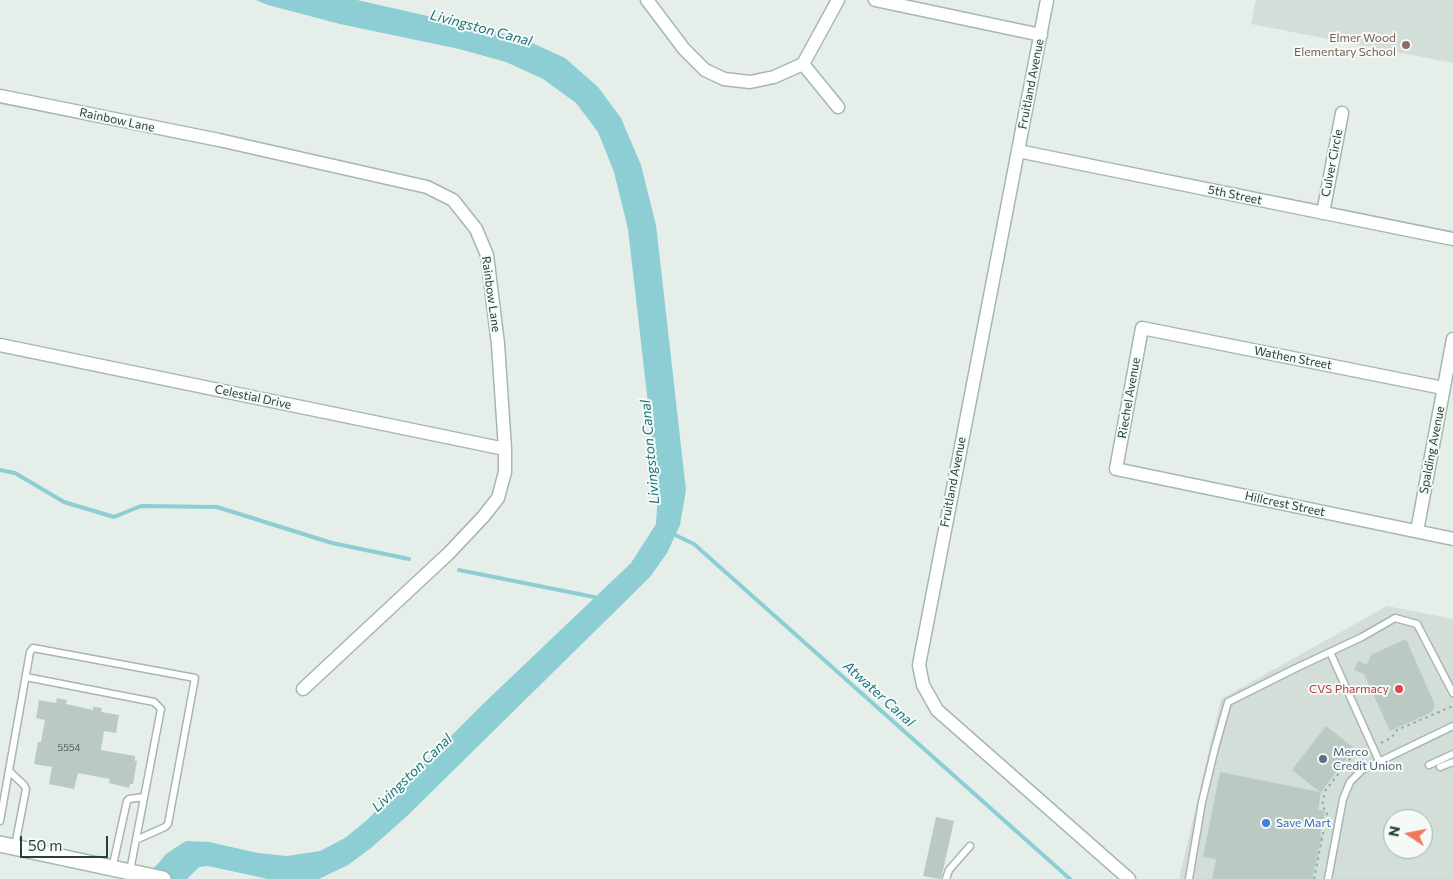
<!DOCTYPE html>
<html>
<head>
<meta charset="utf-8">
<style>
  body { margin:0 }
  #map { position:relative; width:1453px; height:879px; overflow:hidden; background:#e5eee9; font-family:Commissioner,sans-serif }
  canvas { display:block }
  .north { position:absolute; left:1383px; top:809px; width:50px; height:50px; box-sizing:border-box; background:#f5faf7; border:1px solid #a1b0aa; border-radius:50%; rotate:281deg; font-size:14px; font-weight:700; line-height:20px; text-align:center; color:#234136 }
  .north::after { content:''; display:block; margin:auto; width:18px; height:22px; background:#f4765c; clip-path:polygon(50% 0,100% 100%,50% 72%,0 100%) }
  .scale { position:absolute; left:20px; top:836px; width:88px; height:22px; box-sizing:border-box; border:2px solid #234136; border-top:0; padding-left:6px; font-size:15px; line-height:18px; white-space:nowrap; color:#234136; -webkit-text-stroke:4px #f5faf7; paint-order:stroke }
</style>
</head>
<body>
<div id="map">
<canvas width="1453" height="879"></canvas>
<div class="north">N</div>
<div class="scale">50 m</div>
</div>
<script>
const g = document.querySelector('canvas').getContext('2d');
g.lineJoin = 'round';
function fill(path, color) { g.fillStyle = color; g.fill(path, 'evenodd'); }
const poly = rows => new Path2D(rows.map(r => 'M' + r).join(''));
function strokePath(path, color, width, dash) { g.strokeStyle = color; g.lineWidth = width; g.lineCap = dash ? 'butt' : 'round'; g.setLineDash(dash || []); g.stroke(path); }
function drawText(font, color, halo, rows, align = 'center') {
  g.font = font + ' Commissioner,sans-serif'; g.lineWidth = 4; g.setLineDash([]); g.textBaseline = 'middle'; g.strokeStyle = halo; g.fillStyle = color; for (const [text, x, y, turn = 0] of rows) {
    g.save(); g.translate(x, y); g.rotate((+turn || 0) * Math.PI / 180); g.textAlign = isNaN(turn) ? turn : align; if (halo) g.strokeText(text, 0, 0); g.fillText(text, 0, 0); g.restore();
  }
}
const built = poly([
  [1256,0,1453,0,1453,63,1251,24],
  [1387,606,1453,619,1453,879,1179,879,1221,699],
  [1393,819,1423,819,1423,849,1393,849]
]);
const water = poly([
  [256,0,357,0,494,31,528,41,565,58,598,87,621,118,641,165,656,225,686,490,680,525,667,553,650,577,407,816,371,848,348,865,319,879,268,879,208,866,199,867,187,879,140,879,157,865,166,854,186,841,209,842,258,853,287,856,320,851,345,838,367,820,482,705,631,563,656,524,658,491,628,229,614,172,598,132,576,103,543,79,506,62,459,49,340,24,268,5]
]);
const stream = poly([
  [0,470,15,473,64,502,114,517,141,506,217,507,332,543,409,559],
  [671,533,694,544,1070,879],
  [459,570,599,598]
]);
const building = poly([
  [1406,639,1435,705,1432,712,1390,731,1364,674,1354,670,1358,661,1367,665,1371,655],
  [57,698,67,700,66,704,93,710,93,707,102,708,101,712,119,715,116,733,104,731,101,750,135,756,135,761,137,761,133,784,130,784,129,788,109,783,110,779,78,773,74,789,49,784,52,767,34,764,38,742,41,742,45,720,36,718,39,700,56,703],
  [1326,726,1354,748,1321,792,1318,810,1325,811,1320,835,1322,836,1312,879,1212,879,1216,859,1203,857,1220,772,1320,792,1292,770],
  [936,817,954,821,941,879,923,876]
]);
const path = poly([
  [1381,743,1391,738,1397,730,1453,706],
  [1314,879,1327,813,1322,806,1325,791,1353,755,1366,750]
]);
const service = poly([
  [1330,652,1379,761],
  [26,677,154,702,161,709,130,871],
  [1429,765,1453,754],
  [1440,767,1453,762],
  [9,771,24,785,26,789,15,846],
  [0,821,30,652,33,648,195,678,168,824,165,827,136,840],
  [112,869,127,801,129,799,144,797],
  [946,879,949,870,970,846],
  [1189,879,1202,802,1215,748,1228,702,1294,669,1362,637,1395,618,1417,624,1453,693],
  [1328,879,1343,799,1350,782,1362,770,1453,726]
]);
const minor = poly([
  [647,0,684,49,705,70,724,79,750,82,774,77,803,64,838,0],
  [875,0,1041,35],
  [1047,0,919,665,923,685,937,710,1129,879],
  [803,64,838,107],
  [0,96,219,140,427,187,453,200,476,229,487,255,498,344,505,449,505,472,498,498,483,517,449,553,303,689],
  [1018,151,1453,239],
  [1323,213,1342,113],
  [0,345,505,449],
  [1443,388,1142,328,1116,469,1453,539],
  [1417,531,1453,339]
]);
const secondary = poly([
  [0,844,163,879]
]);
const markers = [
  [1406,45,5,"#8d6e63"],
  [1399,689,5,"#e0444e"],
  [1323,759,5,"#5c6f8a"],
  [1266,823,5,"#3f7fe0"]
];
const numberNames = [
  ["5554",69,748]
];
const educationNames = [
  ["Elmer Wood",1396,38],
  ["Elementary School",1396,52]
];
const streetNames = [
  ["Fruitland Avenue",1031,84,-79],
  ["Rainbow Lane",117,120,12],
  ["Culver Circle",1332,163,-79],
  ["5th Street",1235,195,12],
  ["Rainbow Lane",491,294,82],
  ["Wathen Street",1293,358,11],
  ["Celestial Drive",253,397,12],
  ["Riechel Avenue",1129,398,-80],
  ["Spalding Avenue",1432,450,-79],
  ["Fruitland Avenue",953,482,-79],
  ["Hillcrest Street",1285,504,12]
];
const healthNames = [
  ["CVS Pharmacy",1389,689]
];
const serviceNames = [
  ["Merco",1333,752],
  ["Credit Union",1333,766]
];
const shopNames = [
  ["Save Mart",1276,823]
];
const waterNames = [
  ["Livingston Canal",481,28,15],
  ["Livingston Canal",650,452,-95],
  ["Atwater Canal",879,694,42],
  ["Livingston Canal",412,773,-44]
];
fill(built, '#d3ded8');
fill(water, '#8cced4');
strokePath(stream, '#8cced4', 4);
fill(building, '#bac9c2');
strokePath(service, '#a7b7b0', 9);
strokePath(minor, '#a7b7b0', 15);
strokePath(secondary, '#a3bab0', 18);
strokePath(path, '#84b2a0', 2, [2.5, 4]);
strokePath(service, '#fff', 6);
strokePath(minor, '#fff', 12);
strokePath(secondary, '#fff', 15);
for (const [x, y, r, color] of markers) { const dot = new Path2D(); dot.arc(x, y, r, 0, 2 * Math.PI); g.fillStyle = color; g.fill(dot); strokePath(dot, '#f5faf7', 2); }
drawText('10px', '#496359', null, numberNames);
drawText('12px', '#785e54', '#f5faf7', educationNames, 'right');
drawText('12px', '#234136', '#f5faf7', streetNames);
drawText('12px', '#be3a42', '#f5faf7', healthNames, 'right');
drawText('12px', '#4e5e75', '#f5faf7', serviceNames, 'left');
drawText('12px', '#366cbe', '#f5faf7', shopNames, 'left');
drawText('italic 14px', '#1b767f', '#f5faf7', waterNames);
</script>
</body>
</html>
